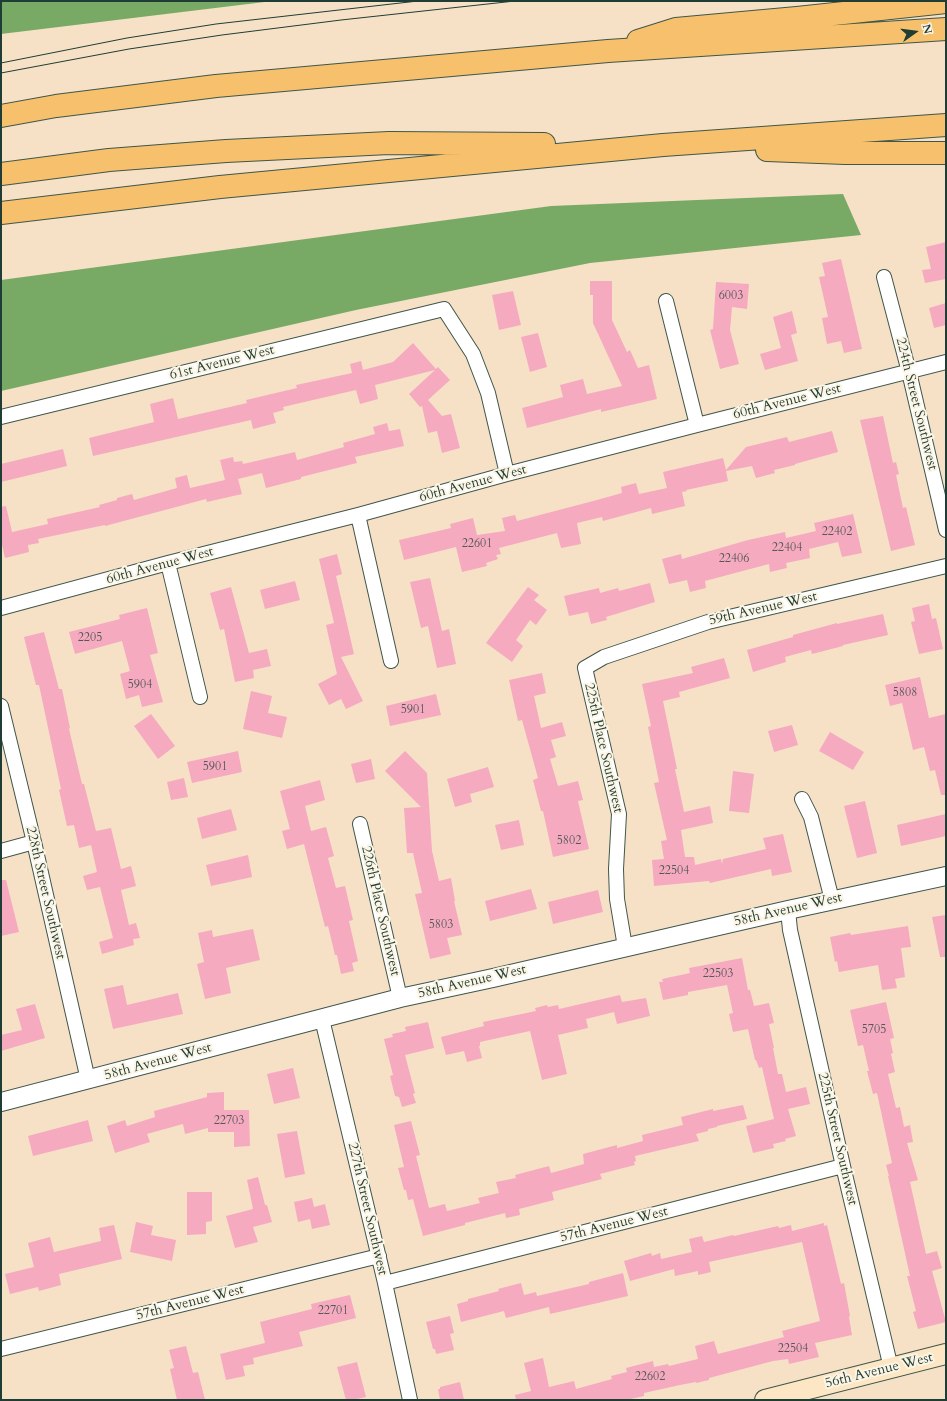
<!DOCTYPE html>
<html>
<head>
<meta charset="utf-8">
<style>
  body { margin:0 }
  #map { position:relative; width:947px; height:1401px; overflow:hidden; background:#f6e1c7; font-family:Cardo,serif }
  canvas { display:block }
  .frame { position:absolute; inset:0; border:2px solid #1f3d34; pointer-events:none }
  .north { position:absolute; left:895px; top:12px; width:40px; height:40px; -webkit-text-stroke:3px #fcf5e5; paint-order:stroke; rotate:76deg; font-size:11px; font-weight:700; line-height:16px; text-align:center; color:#1f3d34 }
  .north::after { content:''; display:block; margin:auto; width:14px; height:18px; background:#1f3d34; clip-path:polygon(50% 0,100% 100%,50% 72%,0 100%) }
</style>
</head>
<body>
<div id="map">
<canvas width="947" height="1401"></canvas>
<div class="frame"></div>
<div class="north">N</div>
</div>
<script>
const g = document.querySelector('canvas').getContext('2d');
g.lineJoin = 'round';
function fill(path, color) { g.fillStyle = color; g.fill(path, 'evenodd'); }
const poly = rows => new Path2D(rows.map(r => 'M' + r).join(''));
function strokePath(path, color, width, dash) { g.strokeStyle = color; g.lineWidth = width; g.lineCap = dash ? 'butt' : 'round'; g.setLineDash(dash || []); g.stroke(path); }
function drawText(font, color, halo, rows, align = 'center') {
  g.font = font + ' Cardo,serif'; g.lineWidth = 4; g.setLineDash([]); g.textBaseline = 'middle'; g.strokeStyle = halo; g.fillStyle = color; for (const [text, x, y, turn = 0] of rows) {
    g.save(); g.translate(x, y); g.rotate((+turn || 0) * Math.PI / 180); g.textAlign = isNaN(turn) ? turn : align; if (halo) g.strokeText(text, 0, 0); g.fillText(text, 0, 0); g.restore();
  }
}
const forest = poly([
  [1,1,273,1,1,34],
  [843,194,861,235,590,263,356,310,1,391,1,280,551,206]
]);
const building = poly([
  [946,242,946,279,925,283,922,270,931,269,926,247],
  [841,259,862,349,844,353,841,341,827,344,822,318,828,317,819,277,825,276,822,263],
  [590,281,612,281,612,320,627,352,630,350,638,368,649,365,657,399,601,412,601,409,527,428,522,408,563,397,560,385,583,379,587,394,622,386,593,323,593,295,590,295],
  [716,282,749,284,747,309,732,307,730,330,739,364,720,369,710,330,713,329],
  [513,291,521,325,499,330,492,295],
  [946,303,946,325,934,328,929,308],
  [792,311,797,333,791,335,798,361,765,370,760,354,781,348,773,317],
  [538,333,547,367,530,372,521,337],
  [413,343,436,369,438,367,450,380,428,400,442,416,451,414,460,448,442,453,437,431,428,433,422,406,420,407,409,394,435,370,375,385,378,399,360,404,356,390,283,407,284,410,273,413,276,423,253,429,251,420,93,456,89,438,154,422,150,404,173,398,178,419,247,403,246,400,297,388,296,385,352,373,350,364,361,361,363,370,393,362],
  [883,416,893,463,896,462,899,474,896,475,903,508,906,507,915,545,891,551,860,420],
  [387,423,389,431,400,429,404,446,355,457,357,463,301,477,301,479,266,488,262,473,238,479,242,494,207,502,206,499,105,526,105,525,38,539,39,543,28,545,29,552,5,558,1,540,1,507,6,506,12,532,48,524,47,519,100,507,99,505,117,500,117,498,132,494,134,500,177,488,175,478,187,475,190,488,225,480,220,460,233,457,234,462,242,461,243,464,295,452,297,460,344,447,343,443,375,434,373,427],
  [832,431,838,452,795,464,795,465,774,470,775,473,756,478,752,466,726,471,728,481,686,490,687,491,682,492,685,506,652,514,651,508,603,521,602,517,577,523,581,544,561,548,557,533,499,548,501,554,496,555,498,559,486,563,487,566,462,572,456,547,404,560,399,540,451,528,450,524,473,518,477,535,505,531,502,518,515,515,517,521,597,500,622,493,621,487,636,483,639,494,667,488,663,472,723,458,726,470,746,447,787,437,789,442],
  [63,449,67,466,1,482,1,464],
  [853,514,862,553,842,557,838,542,809,549,810,558,786,563,787,568,770,572,769,564,705,581,706,588,690,592,687,580,669,584,662,559,681,554,682,559,748,540,785,532,786,538,816,531,814,523],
  [337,554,342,574,336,576,354,654,341,657,363,701,346,709,341,699,329,705,318,684,337,674,326,625,334,623,319,559],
  [430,578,442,631,449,629,456,664,437,668,428,626,421,628,410,582],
  [295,581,300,600,265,609,260,590],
  [650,583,655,602,606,617,607,620,591,624,588,612,569,616,564,596,599,588,600,593,618,588,619,591],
  [231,587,249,653,267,649,271,666,253,670,254,678,235,682,224,629,220,630,210,593],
  [528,587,539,595,534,600,547,610,536,625,530,620,516,640,523,646,512,662,486,643],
  [929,604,932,619,936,618,943,649,919,654,911,622,915,621,912,608],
  [147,608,158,653,150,655,163,702,142,707,139,695,126,699,120,674,130,671,122,641,75,654,69,632,120,619,119,615],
  [883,614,888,635,843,645,843,646,812,654,811,650,785,657,786,662,753,672,747,650,793,637,793,635,837,623,837,624],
  [44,632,59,689,62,689,70,728,69,729,82,784,84,784,96,831,111,828,121,869,131,866,136,886,121,890,129,925,136,923,140,938,133,939,134,945,102,954,99,942,113,938,100,887,87,890,83,876,97,872,91,845,79,848,74,825,67,826,59,790,61,789,39,685,36,685,24,637],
  [724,658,730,678,679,692,680,697,663,701,677,769,675,769,684,812,710,806,713,823,681,830,685,857,694,857,695,865,721,859,722,864,723,859,766,849,763,838,783,834,792,872,772,876,771,869,710,883,709,881,654,886,652,860,664,859,661,841,667,840,654,783,659,782,648,727,651,726,642,684,693,673,691,667],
  [542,673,546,693,534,696,541,728,562,722,566,736,551,740,556,757,550,759,558,786,578,781,583,800,578,801,589,849,553,857,543,811,541,811,533,780,538,778,522,720,518,721,509,680],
  [920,677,929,718,946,714,946,795,941,795,935,770,930,771,924,747,913,750,902,703,890,706,885,685],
  [251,691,272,696,268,713,287,717,282,738,243,729],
  [436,694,441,715,390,726,386,706],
  [151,714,175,746,158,759,134,726],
  [792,725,798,745,774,752,768,731],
  [830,732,864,752,853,770,819,751],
  [238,751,242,772,192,783,187,762],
  [405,751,427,773,432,851,439,881,451,878,455,901,454,901,462,935,447,938,451,954,430,959,415,894,422,893,413,853,407,853,404,808,421,807,385,771],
  [371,759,375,779,356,783,351,764],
  [488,767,494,787,470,794,472,802,455,807,447,779],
  [733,771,754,774,749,813,729,811],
  [184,778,188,797,171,800,167,782],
  [320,780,325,800,305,806,311,831,326,827,334,856,328,858,336,888,345,886,353,920,349,921,358,961,352,963,354,971,341,974,337,955,335,955,328,926,325,927,304,844,287,849,282,831,290,829,280,791],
  [865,801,877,853,857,858,844,806],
  [231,809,237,830,202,839,197,818],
  [946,814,946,836,901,846,897,825],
  [519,820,524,845,501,850,495,825],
  [248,855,252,877,211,886,206,865],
  [1,880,6,880,19,932,1,936],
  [531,889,537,909,490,921,485,901],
  [598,890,603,912,553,924,548,902],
  [946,915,946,957,940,957,932,917],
  [908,926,911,947,901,948,905,977,895,979,897,988,882,990,878,965,839,972,837,961,835,962,830,937,850,933,851,935],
  [253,929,260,960,226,968,231,993,205,999,197,964,204,962,198,933,212,930,213,937],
  [742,958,748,990,750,990,754,1006,769,1003,774,1023,769,1024,774,1048,773,1048,778,1074,782,1074,786,1092,806,1087,810,1104,788,1109,796,1136,785,1139,786,1141,773,1144,774,1148,753,1153,746,1126,774,1119,762,1067,759,1068,756,1060,755,1060,748,1029,733,1032,729,1014,733,1013,727,985,688,992,688,995,663,1000,659,982,663,982,662,979,690,973,689,968],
  [123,985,127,1005,178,993,183,1014,113,1029,104,989],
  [620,995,622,1002,646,998,650,1016,617,1024,614,1012,586,1019,588,1028,558,1035,567,1074,542,1080,530,1031,480,1042,480,1046,479,1046,482,1058,467,1062,464,1051,446,1055,441,1037,484,1026,483,1022,536,1011,535,1008,547,1005,548,1007,558,1005,559,1009],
  [886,1002,894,1038,890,1039,893,1053,891,1054,895,1072,888,1074,896,1108,900,1107,904,1127,910,1125,913,1142,907,1143,918,1180,910,1182,926,1254,937,1251,942,1268,932,1271,946,1322,918,1329,913,1312,916,1311,907,1276,910,1276,888,1176,889,1176,886,1165,892,1163,877,1093,873,1094,867,1071,869,1071,863,1045,858,1046,850,1010],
  [35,1004,45,1038,1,1051,1,1035,22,1030,16,1009],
  [428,1022,434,1048,405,1055,415,1093,413,1094,416,1103,402,1107,399,1097,395,1096,390,1076,393,1075,384,1039,393,1037,392,1034,406,1031,405,1027],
  [293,1068,300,1098,274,1104,267,1074],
  [224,1092,224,1110,249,1110,250,1146,234,1147,234,1132,208,1132,208,1128,185,1134,183,1124,147,1134,150,1142,115,1153,107,1126,125,1120,127,1126,155,1117,154,1111,207,1097,207,1093],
  [743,1105,747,1119,717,1126,717,1127,708,1129,708,1131,696,1134,699,1141,635,1156,636,1161,634,1162,635,1165,600,1174,602,1179,552,1192,554,1200,519,1209,520,1215,506,1218,505,1213,465,1223,465,1225,423,1236,413,1199,408,1200,406,1190,404,1190,398,1168,404,1167,394,1125,411,1121,420,1155,416,1156,429,1208,445,1204,447,1211,480,1203,478,1198,499,1193,496,1182,516,1178,515,1175,549,1166,551,1173,584,1164,583,1154,617,1145,617,1148,643,1141,642,1135,683,1125,681,1117,713,1109,713,1111],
  [88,1120,93,1141,33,1156,28,1136],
  [297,1131,305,1174,285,1178,277,1134],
  [258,1177,265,1205,267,1205,272,1222,253,1227,258,1242,235,1248,226,1216,253,1209,247,1180],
  [187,1192,212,1192,212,1221,206,1222,206,1234,187,1235],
  [312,1198,314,1207,325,1204,330,1225,312,1229,310,1219,298,1222,294,1202],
  [136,1222,153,1226,151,1235,176,1240,172,1261,130,1252],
  [824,1223,824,1226,827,1225,841,1284,844,1283,850,1316,849,1317,852,1335,815,1343,819,1357,789,1364,788,1359,773,1361,709,1378,709,1380,696,1383,696,1382,680,1385,644,1393,644,1396,626,1400,516,1400,515,1395,531,1391,524,1363,543,1358,549,1387,574,1381,576,1389,612,1379,611,1376,627,1372,626,1368,653,1361,654,1367,668,1364,669,1366,698,1359,695,1346,714,1341,718,1354,784,1337,782,1331,820,1321,802,1242,709,1262,711,1272,698,1275,698,1271,675,1276,674,1269,630,1281,624,1261,651,1253,652,1256,660,1253,661,1259,692,1252,689,1239,702,1236,704,1242,733,1235,734,1236,778,1226,779,1228,791,1225,792,1231],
  [114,1225,122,1259,59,1274,61,1285,39,1291,38,1287,10,1294,5,1274,34,1267,28,1243,50,1237,54,1252,101,1241,99,1228],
  [623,1273,628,1296,550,1314,549,1307,506,1318,504,1311,461,1322,457,1304,468,1301,468,1299,499,1291,498,1289,521,1283,524,1295,536,1292,537,1296,589,1284,589,1282],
  [350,1295,356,1318,299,1332,303,1346,253,1358,254,1364,243,1366,245,1376,226,1380,220,1354,265,1343,260,1322,312,1309,311,1304],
  [450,1316,454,1333,450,1334,454,1350,436,1354,435,1349,433,1349,426,1322],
  [186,1346,193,1373,198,1372,205,1400,177,1400,170,1369,174,1368,169,1350],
  [357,1362,366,1397,352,1400,346,1400,337,1367],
  [460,1382,464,1400,440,1400,438,1389,440,1389,440,1387]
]);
const minor = poly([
  [884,277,909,372,946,530],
  [666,301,697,425],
  [1,417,444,309,473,354,488,393,507,474],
  [358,515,391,661],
  [168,563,200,697],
  [1,608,168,563,358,515,507,474,697,425,946,362],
  [1,706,34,842,88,1080],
  [802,799,811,817,832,900],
  [360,824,400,998],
  [1,851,34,842],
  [788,910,790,930,843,1166,891,1368],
  [625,947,617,899,616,869,619,814,585,668,604,657,708,622,946,566],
  [322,1019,385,1283,410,1400],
  [385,1283,843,1166],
  [1,1349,379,1256]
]);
const tertiary = poly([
  [1,1102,400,998,493,978,788,910,946,876]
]);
const secondary = poly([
  [765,1400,946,1354]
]);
const motorway = poly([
  [638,41,676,29,797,18,946,2],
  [1,116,56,106,216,86,608,51,946,29],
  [767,150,845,153,946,153],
  [1,174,109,160,226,151,389,143,544,144],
  [1,213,220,187,663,145,946,125]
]);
const tram = poly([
  [1,63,127,38,216,24,418,1],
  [1,73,129,49,222,35,341,20,515,1]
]);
const numberNames = [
  ["6003",731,296],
  ["22402",837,532],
  ["22601",477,544],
  ["22404",787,548],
  ["22406",734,559],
  ["2205",90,638],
  ["5904",140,685],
  ["5808",905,693],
  ["5901",413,710],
  ["5901",215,767],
  ["5802",569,841],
  ["22504",674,871],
  ["5803",441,925],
  ["22503",718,974],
  ["5705",874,1030],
  ["22703",229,1121],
  ["22701",333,1311],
  ["22504",793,1349],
  ["22602",650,1377]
];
const streetNames = [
  ["61st Avenue West",222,363,-14],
  ["60th Avenue West",787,402,-14],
  ["224th Street Southwest",916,404,76],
  ["60th Avenue West",473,484,-15],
  ["60th Avenue West",160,566,-15],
  ["59th Avenue West",763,609,-13],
  ["225th Place Southwest",603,748,77],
  ["228th Street Southwest",45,893,77],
  ["58th Avenue West",788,910,-13],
  ["226th Place Southwest",380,911,77],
  ["58th Avenue West",472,982,-13],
  ["58th Avenue West",158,1062,-15],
  ["225th Street Southwest",837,1139,77],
  ["227th Street Southwest",367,1209,77],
  ["57th Avenue West",614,1225,-14],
  ["57th Avenue West",190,1303,-14],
  ["56th Avenue West",879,1371,-14]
];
fill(forest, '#78aa66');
fill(building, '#f5aac0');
strokePath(minor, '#3f564a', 16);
strokePath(tertiary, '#3f564a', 20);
strokePath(secondary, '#3f564a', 22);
strokePath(motorway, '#3f564a', 24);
strokePath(minor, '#fff', 14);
strokePath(tertiary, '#fff', 18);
strokePath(secondary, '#fce6c4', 20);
strokePath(motorway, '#f7c06c', 22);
strokePath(tram, '#1f3d34', 1);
drawText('12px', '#545857', null, numberNames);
drawText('14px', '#1f3d34', '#fcf5e5', streetNames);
</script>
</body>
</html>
